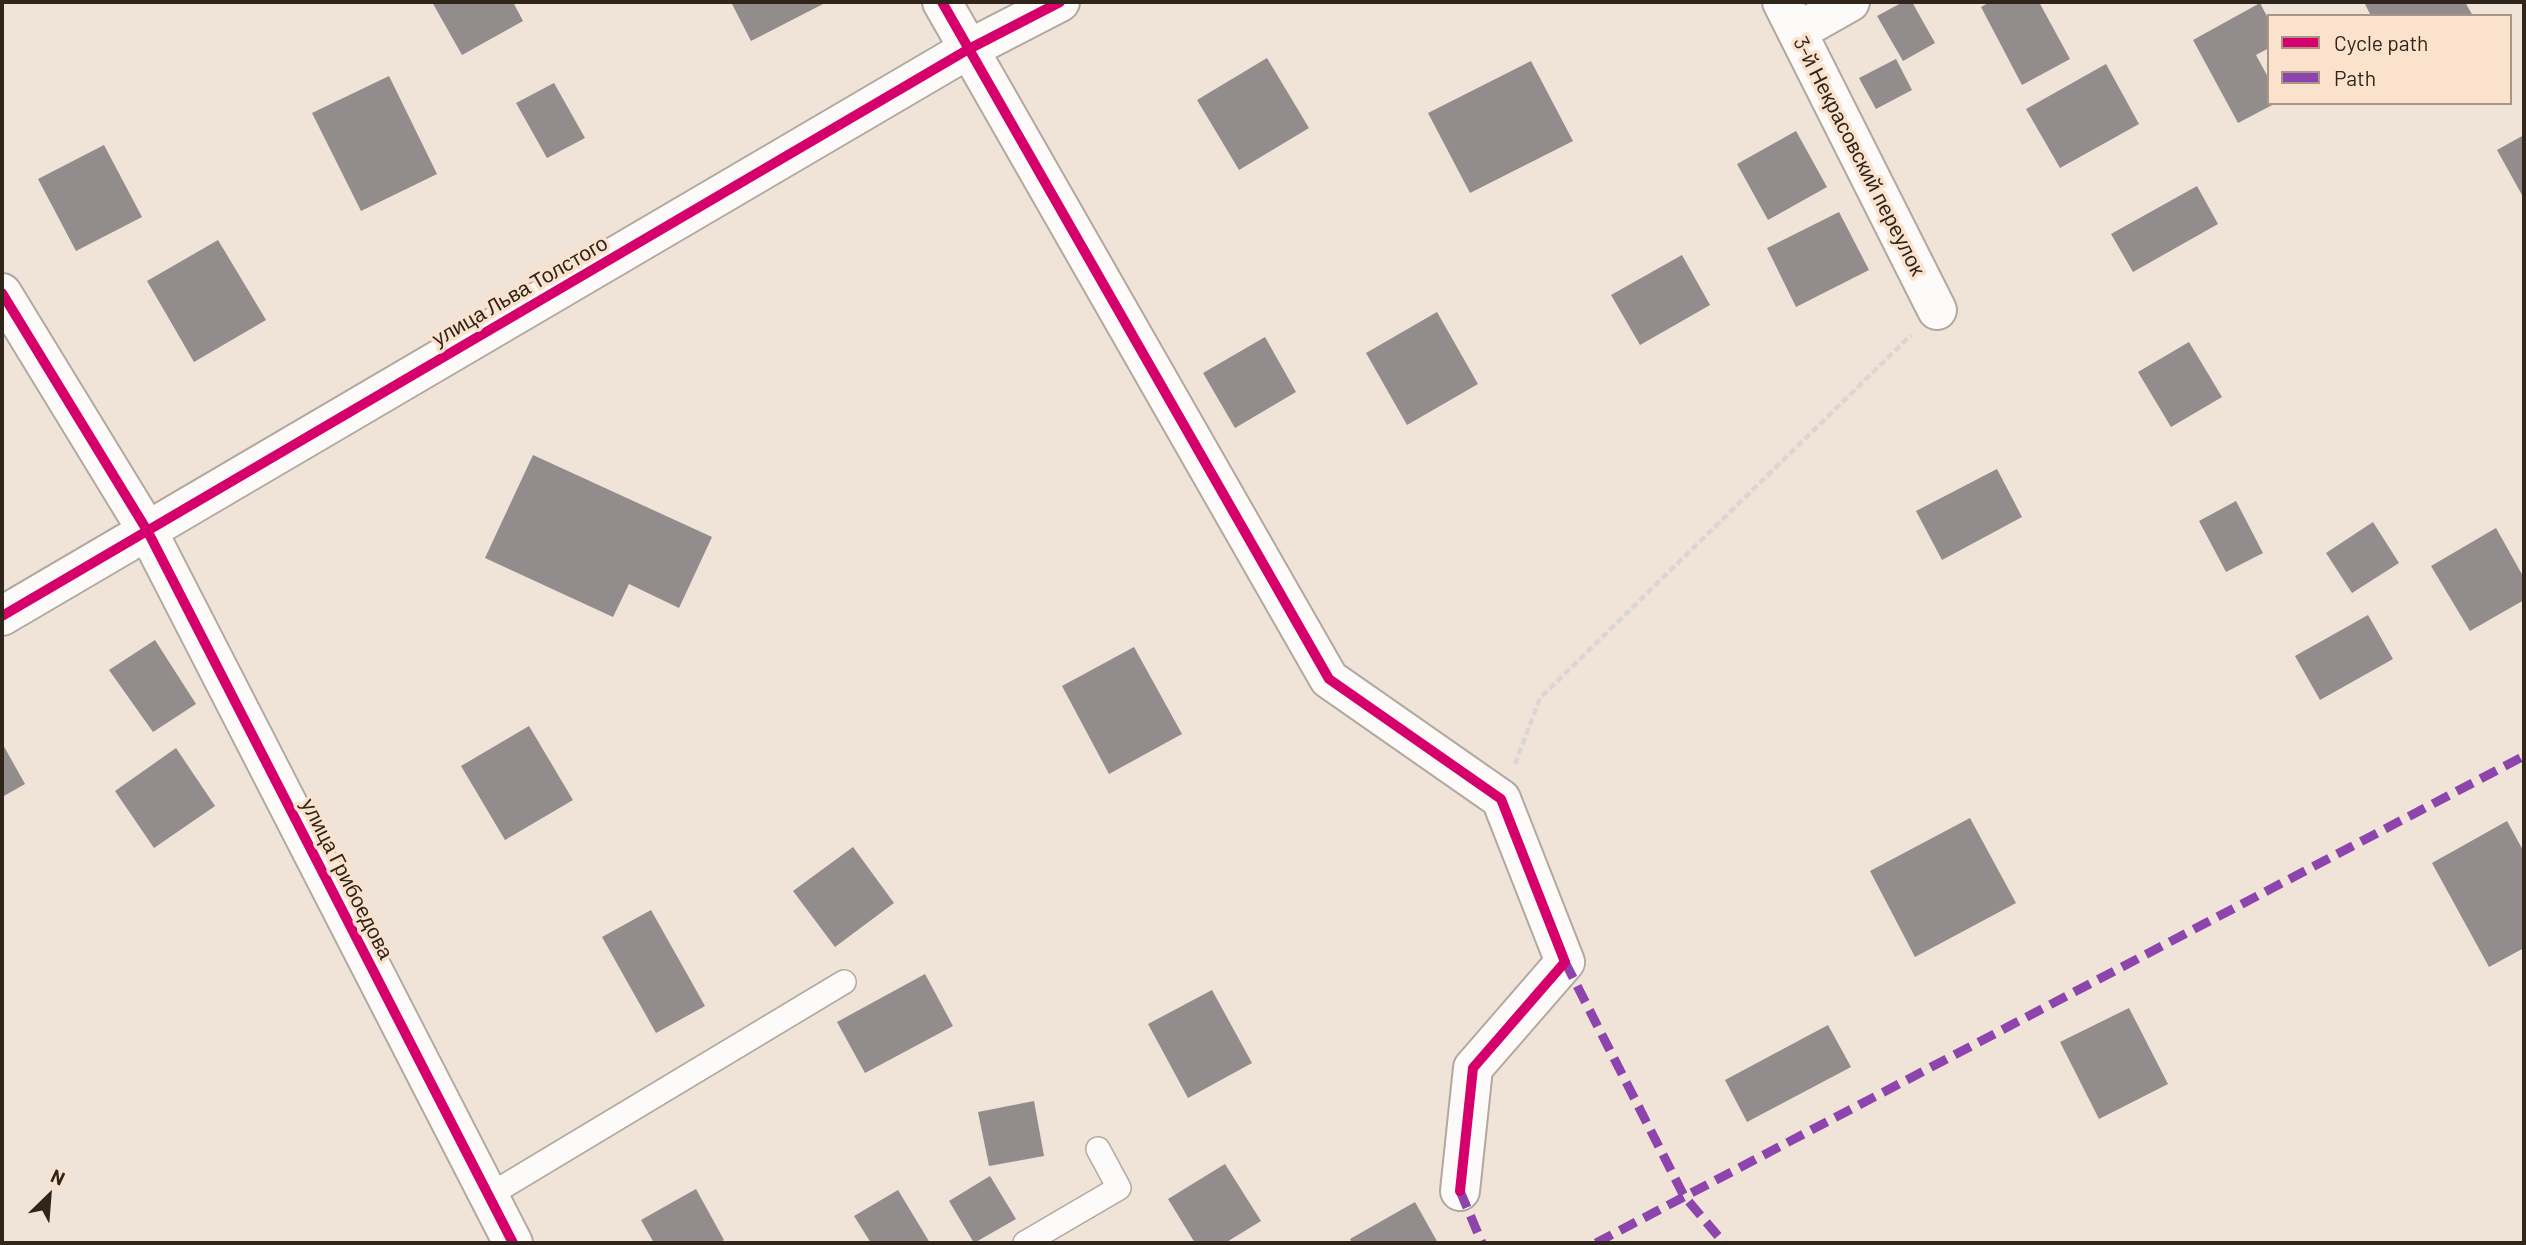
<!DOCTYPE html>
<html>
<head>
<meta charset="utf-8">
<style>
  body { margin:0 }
  #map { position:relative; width:2526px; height:1245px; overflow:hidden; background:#f0e3d8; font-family:Barlow,sans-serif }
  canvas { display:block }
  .frame { position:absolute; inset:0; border:4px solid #30251b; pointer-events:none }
  .legend { position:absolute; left:2267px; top:14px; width:245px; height:91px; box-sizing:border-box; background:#fae2cd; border:2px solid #a99686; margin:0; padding:9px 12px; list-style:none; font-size:21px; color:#30251b }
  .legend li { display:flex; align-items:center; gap:14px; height:35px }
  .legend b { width:35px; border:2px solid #a99686 }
  .north { position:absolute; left:14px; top:1161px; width:70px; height:70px; -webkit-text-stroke:5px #fae2cd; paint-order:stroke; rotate:25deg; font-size:19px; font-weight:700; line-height:28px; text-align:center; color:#30251b }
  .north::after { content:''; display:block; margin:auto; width:24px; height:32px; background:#30251b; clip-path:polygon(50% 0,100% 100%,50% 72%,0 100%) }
</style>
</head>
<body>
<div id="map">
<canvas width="2526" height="1245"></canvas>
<div class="frame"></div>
<ul class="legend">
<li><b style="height:9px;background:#d6006c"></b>Cycle path</li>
<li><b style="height:9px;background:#8e44ad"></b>Path</li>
</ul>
<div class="north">N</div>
</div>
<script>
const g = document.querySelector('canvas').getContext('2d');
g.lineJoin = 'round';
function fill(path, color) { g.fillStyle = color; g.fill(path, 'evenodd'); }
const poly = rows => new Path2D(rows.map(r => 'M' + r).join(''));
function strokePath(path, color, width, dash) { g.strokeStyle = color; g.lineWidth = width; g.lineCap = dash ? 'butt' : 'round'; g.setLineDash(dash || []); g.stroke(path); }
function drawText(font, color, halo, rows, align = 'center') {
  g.font = font + ' Barlow,sans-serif'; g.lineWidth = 7; g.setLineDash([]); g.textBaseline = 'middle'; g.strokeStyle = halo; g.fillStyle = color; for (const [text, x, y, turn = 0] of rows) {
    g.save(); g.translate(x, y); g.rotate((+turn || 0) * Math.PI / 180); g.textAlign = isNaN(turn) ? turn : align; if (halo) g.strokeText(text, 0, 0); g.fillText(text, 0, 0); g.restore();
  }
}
const building = poly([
  [432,2,513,2,523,21,462,55],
  [731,2,827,2,751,41],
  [1903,2,1912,2,1935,43,1903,61,1877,16],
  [1990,2,2039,2,2070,59,2022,85,1981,7],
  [2364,2,2465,2,2473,16,2371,16],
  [2260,3,2269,20,2269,48,2256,55,2269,79,2269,103,2276,103,2238,123,2193,40],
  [1267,58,1309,128,1239,170,1197,100],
  [1896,59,1912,90,1876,109,1859,78],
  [1531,61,1573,141,1470,193,1428,113],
  [2106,64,2139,124,2060,168,2026,109],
  [389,76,437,174,361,211,312,113],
  [554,83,585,138,547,158,516,103],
  [1796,131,1827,187,1768,220,1737,164],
  [2524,135,2524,194,2522,195,2497,150],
  [104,145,142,217,76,251,38,179],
  [2197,186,2218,224,2133,272,2111,234],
  [1839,212,1869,270,1796,307,1767,248],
  [218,240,266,320,194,362,147,281],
  [1682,255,1710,305,1640,345,1611,295],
  [1437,312,1478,384,1407,425,1366,353],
  [1265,337,1296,392,1235,428,1203,373],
  [2189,342,2222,397,2171,427,2138,372],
  [533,455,712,537,679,608,629,584,613,617,485,558],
  [1997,469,2022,517,1942,560,1916,511],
  [2236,501,2263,553,2226,572,2199,521],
  [2373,522,2399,563,2352,593,2326,553],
  [2496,528,2524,578,2524,600,2470,631,2431,566],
  [2368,615,2393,659,2320,700,2295,656],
  [155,640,196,704,153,732,109,670],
  [1134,647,1182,734,1109,774,1062,686],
  [529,726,573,800,505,840,461,766],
  [2,743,25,784,2,797],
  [176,748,215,806,154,848,115,791],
  [1970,818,2016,903,1915,957,1870,871],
  [2507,821,2524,852,2524,948,2489,967,2432,863],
  [853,847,894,903,835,947,793,891],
  [651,910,705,1006,656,1033,602,937],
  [925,974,953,1026,865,1073,837,1022],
  [1212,990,1252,1063,1188,1098,1148,1024],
  [2129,1008,2168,1084,2099,1119,2060,1042],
  [1828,1025,1851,1067,1747,1122,1725,1080],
  [1034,1101,1044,1156,989,1166,978,1112],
  [1225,1164,1261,1221,1225,1243,1195,1243,1168,1199],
  [990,1176,1016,1219,974,1243,949,1201],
  [696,1189,724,1240,719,1243,654,1243,641,1220],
  [898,1190,930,1243,871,1243,854,1216],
  [1415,1202,1438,1243,1352,1243,1350,1239]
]);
const path = poly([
  [1515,764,1540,698,1911,335]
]);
const service = poly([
  [488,1196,844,982],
  [1025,1243,1119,1188,1098,1149]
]);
const minor = poly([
  [942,2,1329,679,1501,799,1565,962,1473,1068,1460,1191],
  [1782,2,1937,310],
  [1797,32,1850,2],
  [2,293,148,532,513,1243],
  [2,616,967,50,1060,2]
]);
const quiet = poly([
  [1565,962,1684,1196,1724,1243],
  [1460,1191,1482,1243],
  [1596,1243,2524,756]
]);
const cycleway = poly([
  [942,2,1329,679,1501,799,1565,962,1473,1068,1460,1191],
  [2,293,148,532,513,1243],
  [2,616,967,50,1060,2]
]);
const streetNames = [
  ["3-й Некрасовский переулок",1859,156,63],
  ["улица Льва Толстого",520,291,-30],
  ["улица Грибоедова",347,879,63]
];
fill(building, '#928c8d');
strokePath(service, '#b3a89f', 26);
strokePath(minor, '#b3a89f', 42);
strokePath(path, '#dad6d3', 4.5, [7, 3.5]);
strokePath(service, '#fdfbf9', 23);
strokePath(minor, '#fdfbf9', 38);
strokePath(quiet, '#8e44ad', 9, [18, 9]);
strokePath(cycleway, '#d6006c', 10);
drawText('21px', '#30251b', '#fae2cd', streetNames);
</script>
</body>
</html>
